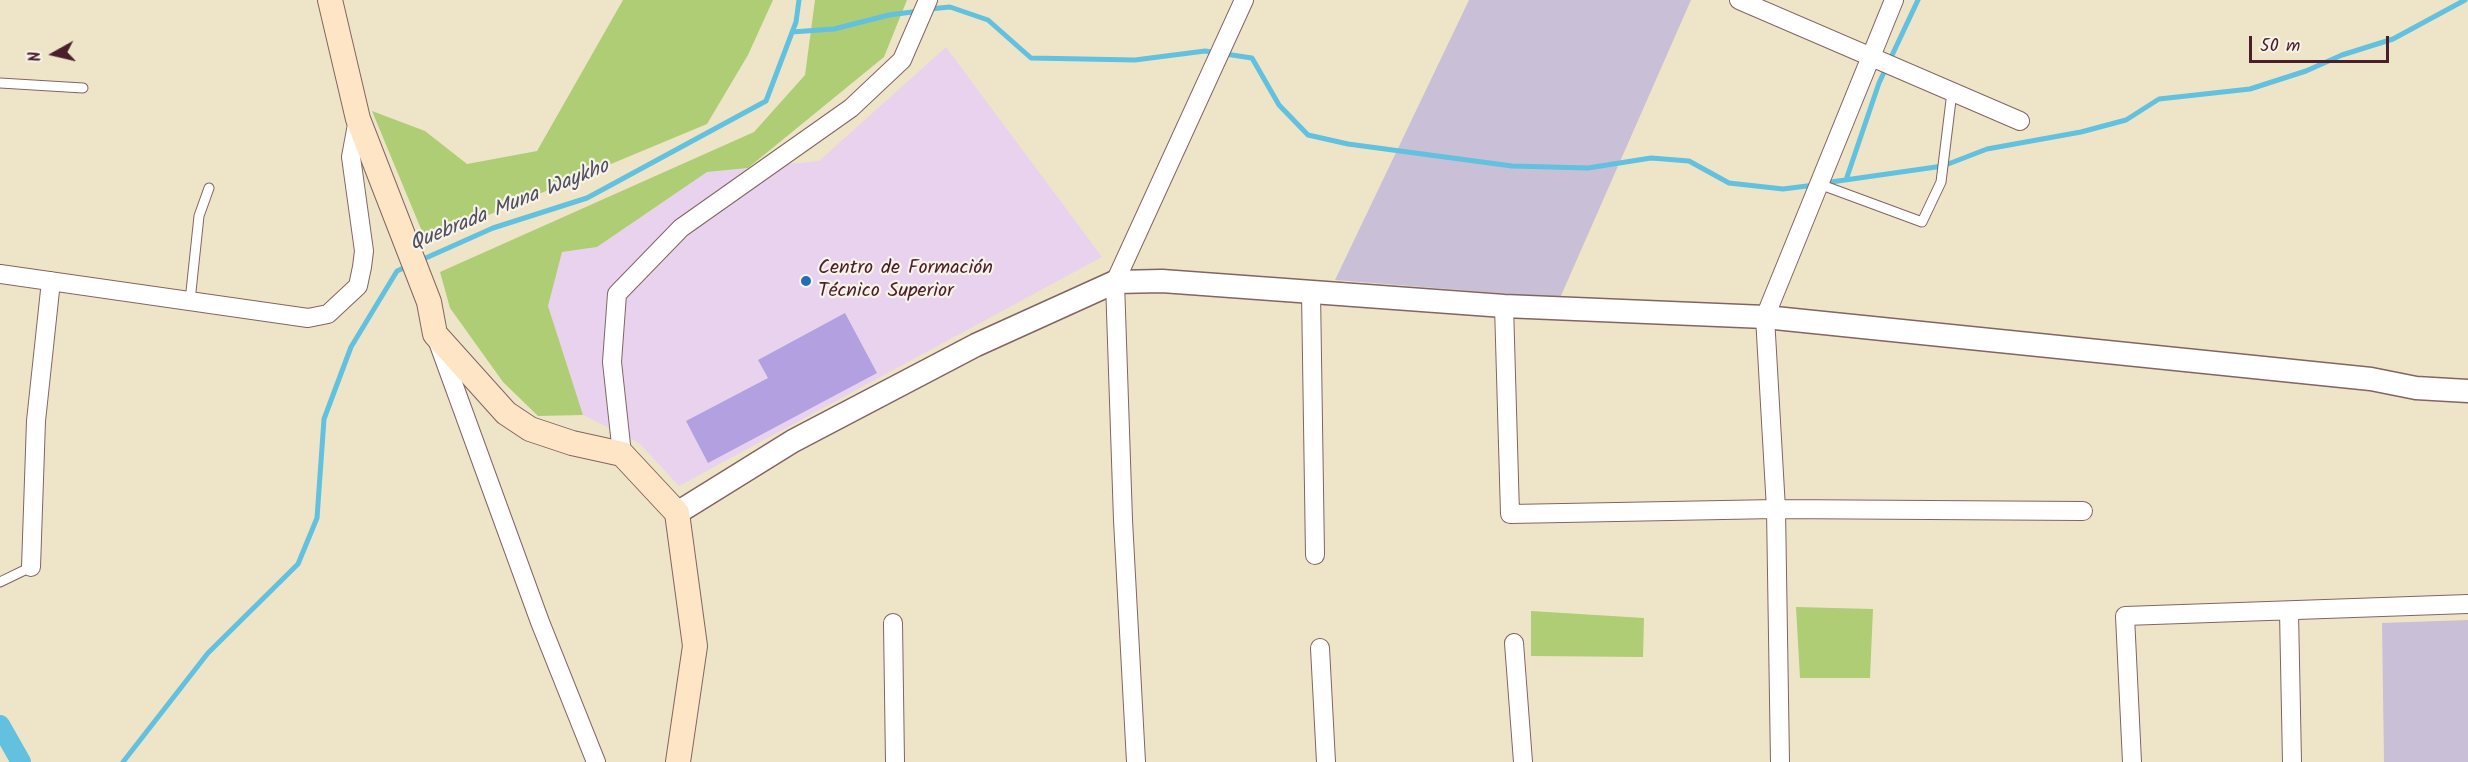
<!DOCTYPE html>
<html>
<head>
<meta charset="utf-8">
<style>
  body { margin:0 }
  #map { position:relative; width:2468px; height:762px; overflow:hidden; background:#eee5c9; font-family:Kalam,sans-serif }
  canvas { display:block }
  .north { position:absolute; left:24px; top:24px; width:60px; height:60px; -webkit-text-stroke:4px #f7f3e8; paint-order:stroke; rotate:262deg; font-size:16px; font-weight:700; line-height:24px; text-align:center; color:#4a1f2b }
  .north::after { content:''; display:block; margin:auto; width:21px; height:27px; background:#4a1f2b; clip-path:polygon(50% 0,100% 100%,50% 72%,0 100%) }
  .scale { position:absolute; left:2249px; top:36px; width:140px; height:27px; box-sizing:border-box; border:3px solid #4a1f2b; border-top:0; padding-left:8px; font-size:18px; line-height:21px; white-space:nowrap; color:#4a1f2b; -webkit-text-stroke:4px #f7f3e8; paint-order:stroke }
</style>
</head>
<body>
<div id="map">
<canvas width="2468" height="762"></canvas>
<div class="north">N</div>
<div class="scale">50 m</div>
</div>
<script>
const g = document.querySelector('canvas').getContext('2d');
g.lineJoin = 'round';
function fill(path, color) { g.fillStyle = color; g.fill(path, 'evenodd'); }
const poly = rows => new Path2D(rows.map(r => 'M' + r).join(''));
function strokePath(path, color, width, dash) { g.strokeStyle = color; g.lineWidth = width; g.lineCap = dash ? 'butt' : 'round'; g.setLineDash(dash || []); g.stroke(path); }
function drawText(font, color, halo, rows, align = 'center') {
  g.font = font + ' Kalam,sans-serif'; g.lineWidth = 4.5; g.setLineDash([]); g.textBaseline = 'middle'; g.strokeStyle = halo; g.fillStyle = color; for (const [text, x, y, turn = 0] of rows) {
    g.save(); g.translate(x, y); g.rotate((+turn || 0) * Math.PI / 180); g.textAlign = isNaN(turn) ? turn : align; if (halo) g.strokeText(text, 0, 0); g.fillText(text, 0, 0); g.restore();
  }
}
const built = poly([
  [946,47,1102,257,679,486,639,443,583,415,548,306,561,252,597,247,707,172,819,161]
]);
const industrial = poly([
  [1469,0,1691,0,1560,298,1335,280],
  [2468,620,2468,762,2384,762,2382,623]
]);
const green = poly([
  [623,0,773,0,748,55,707,124,426,241,372,111,425,131,467,164,537,151],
  [815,0,907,0,884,57,748,168,707,172,597,247,562,252,548,306,583,415,538,416,503,382,450,308,440,272,754,132,805,75],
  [1796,607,1873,609,1870,678,1800,678],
  [1531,611,1644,618,1643,657,1531,656]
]);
const stream = poly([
  [929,9,950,7,988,20,1031,58,1135,60,1205,51,1252,58,1279,105,1308,135,1348,144,1512,166,1588,168,1651,158,1689,161,1729,183,1783,189,1815,185],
  [792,32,834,29,889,15,920,11],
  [1846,180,1879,83,1918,0],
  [1824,183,1943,166,1987,149,2081,132,2126,120,2159,99,2250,89,2306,71,2342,55,2393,39,2465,0],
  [419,261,493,228,587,198,766,101,796,22,799,0],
  [123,762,208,653,298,564,317,518,324,419,351,347,397,271,408,266]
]);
const canal = poly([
  [0,725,21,762]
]);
const building = poly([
  [845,313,877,373,708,463,686,421,768,378,758,360]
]);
const service = poly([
  [0,83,83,88],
  [1819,184,1922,222,1941,182,1952,92],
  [190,301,199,216,209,188],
  [0,582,31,567]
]);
const minor = poly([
  [1739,0,2020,121],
  [0,274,308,318,328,314,358,286,362,267,364,251,351,157,358,119],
  [1311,292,1315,555],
  [1504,306,1510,514,1776,509,2083,511],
  [438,342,540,622,596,762],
  [622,454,612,362,617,294,681,228,851,108,902,60,928,0],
  [31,567,36,421,51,281],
  [2289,612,2292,762],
  [893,623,895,762],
  [1514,643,1523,762],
  [1320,648,1326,762],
  [1136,762,1123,520,1115,282,1244,0],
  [1780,762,1776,509,1765,317,1894,0],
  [2132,762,2125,616,2468,604]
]);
const tertiary = poly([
  [677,513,793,441,976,345,1115,282,1162,281,1504,306,1765,317,2371,379,2416,388,2468,391]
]);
const secondary = poly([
  [330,0,358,119,429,302,435,334,506,413,530,429,572,443,622,454,677,513,695,646,678,762]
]);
const markers = [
  [806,281,6,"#1f6fb2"]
];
const poiNames = [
  ["Centro de Formación",818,270],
  ["Técnico Superior",818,293]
];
const waterNames = [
  ["Quebrada Muna Waykho",510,207,-22]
];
fill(built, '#e8d2ee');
fill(industrial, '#c9bfd7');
fill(green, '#afcd74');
strokePath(stream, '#61c1df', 5);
strokePath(canal, '#61c1df', 20);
fill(building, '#b3a0e1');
strokePath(service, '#836462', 11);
strokePath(minor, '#836462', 20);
strokePath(tertiary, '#836462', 25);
strokePath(secondary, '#836462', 26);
strokePath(service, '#fff', 9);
strokePath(minor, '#fff', 18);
strokePath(tertiary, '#fff', 22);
strokePath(secondary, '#fde5c5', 24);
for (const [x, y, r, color] of markers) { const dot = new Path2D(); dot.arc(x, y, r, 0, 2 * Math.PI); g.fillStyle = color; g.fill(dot); strokePath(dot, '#f7f3e8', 2); }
drawText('20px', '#4a1f2b', '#f7f3e8', poiNames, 'left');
drawText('italic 21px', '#515061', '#f7f3e8', waterNames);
</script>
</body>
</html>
